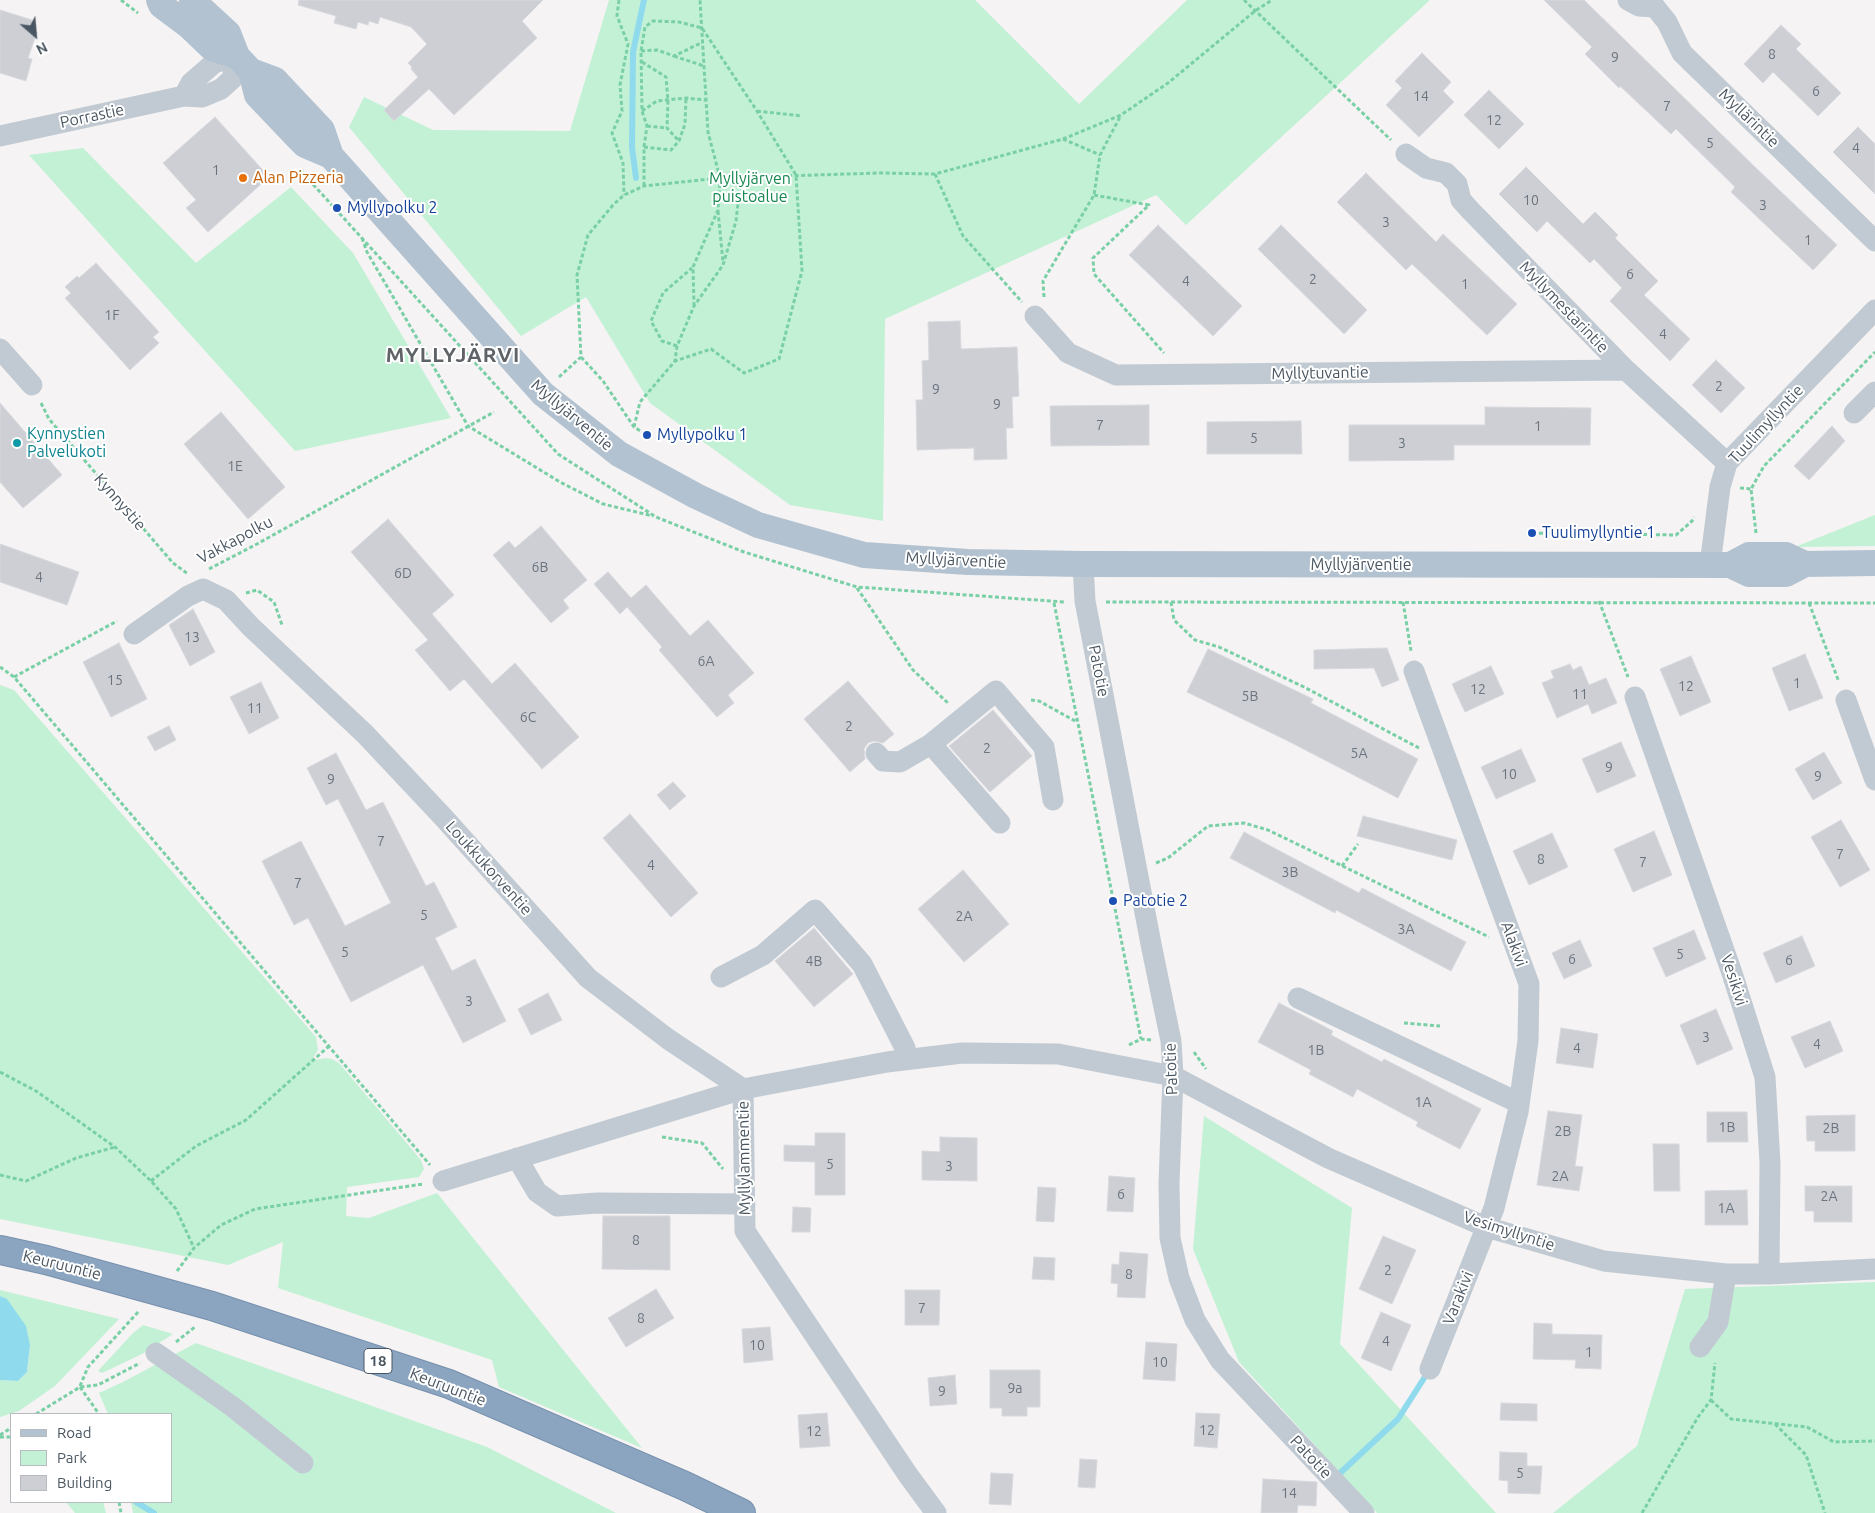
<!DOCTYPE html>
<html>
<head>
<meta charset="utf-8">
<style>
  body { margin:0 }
  #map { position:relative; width:1875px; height:1513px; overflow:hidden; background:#f5f3f3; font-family:Ubuntu,sans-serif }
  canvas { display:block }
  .legend { position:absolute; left:10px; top:1413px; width:162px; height:90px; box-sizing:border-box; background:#fff; border:1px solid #b7bbc0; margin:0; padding:6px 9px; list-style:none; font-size:15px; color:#4a5661 }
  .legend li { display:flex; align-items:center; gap:10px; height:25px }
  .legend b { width:25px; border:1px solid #b7bbc0 }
  .north { position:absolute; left:10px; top:10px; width:50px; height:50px; -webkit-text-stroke:4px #fff; paint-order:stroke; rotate:153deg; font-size:14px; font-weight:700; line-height:20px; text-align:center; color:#4a5661 }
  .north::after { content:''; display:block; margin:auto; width:18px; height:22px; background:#4a5661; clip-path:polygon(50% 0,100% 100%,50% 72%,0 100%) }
</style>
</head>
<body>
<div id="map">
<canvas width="1875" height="1513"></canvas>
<ul class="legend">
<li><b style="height:6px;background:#b3c2d1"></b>Road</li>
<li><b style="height:14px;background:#c3f1d5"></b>Park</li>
<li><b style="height:14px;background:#cdcfd5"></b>Building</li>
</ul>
<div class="north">N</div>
</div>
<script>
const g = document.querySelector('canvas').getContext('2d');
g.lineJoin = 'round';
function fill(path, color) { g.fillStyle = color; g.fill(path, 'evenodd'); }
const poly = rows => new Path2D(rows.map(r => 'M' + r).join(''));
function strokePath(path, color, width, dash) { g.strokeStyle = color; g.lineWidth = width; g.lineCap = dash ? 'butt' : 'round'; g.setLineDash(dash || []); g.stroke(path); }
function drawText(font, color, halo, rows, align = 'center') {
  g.font = font + ' Ubuntu,sans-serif'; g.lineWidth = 4; g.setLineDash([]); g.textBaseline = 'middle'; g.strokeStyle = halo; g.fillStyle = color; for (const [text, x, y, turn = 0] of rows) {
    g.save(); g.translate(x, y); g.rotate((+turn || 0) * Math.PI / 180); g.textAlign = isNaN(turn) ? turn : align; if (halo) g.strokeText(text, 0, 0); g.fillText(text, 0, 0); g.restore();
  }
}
const green = poly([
  [609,0,975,0,1079,104,1187,0,1430,0,1186,225,1156,195,885,319,883,521,790,505,650,403,586,297,521,336,349,127,364,97,433,130,570,131],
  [83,148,196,263,291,187,353,253,451,418,295,451,29,155],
  [1875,515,1875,546,1795,547],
  [0,685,14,690,316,1037,318,1050,313,1058,316,1060,325,1058,332,1059,339,1063,421,1160,424,1169,419,1177,347,1187,346,1216,369,1218,437,1193,642,1448,499,1387,492,1360,278,1288,283,1242,228,1265,0,1219],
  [1204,1116,1352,1208,1340,1344,1496,1513,1377,1513,1239,1362,1193,1249],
  [1875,1282,1875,1513,1553,1513,1637,1446,1685,1289],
  [0,1290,119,1319,55,1386,19,1411,0,1417,0,1380,18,1381,27,1372,30,1345,7,1300,0,1296],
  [143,1325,173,1334,142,1354,102,1373,98,1371,132,1334],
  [196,1343,487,1447,616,1513,133,1513,131,1502,171,1502,171,1414,108,1414,99,1393,123,1382],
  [66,1502,103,1502,106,1513,75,1513]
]);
const water = poly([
  [0,1296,7,1299,26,1326,30,1345,27,1372,18,1381,0,1380]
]);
const stream = poly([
  [636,178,632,147,633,52,644,0],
  [1338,1475,1398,1419,1428,1372],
  [136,1502,154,1513]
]);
const building = poly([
  [299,0,543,0,522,21,537,38,454,115,429,89,394,121,384,110,418,77,411,69,412,67,408,63,427,44,411,27,380,17,378,24,369,21,368,25,358,22,356,29,334,23,336,16,298,5,299,0],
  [1544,0,1584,0,1755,167,1837,245,1813,270,1731,192,1735,187,1676,129,1671,134,1620,86,1619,88,1585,54,1592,47,1544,0],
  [0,10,32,20,29,29,37,32,28,58,32,59,26,81,0,73,0,10],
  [1781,25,1801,44,1796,49,1841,93,1818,116,1773,72,1763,83,1744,64,1781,25],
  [1422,53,1451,82,1443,91,1454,102,1419,137,1386,105,1402,88,1395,81,1422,53],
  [1489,90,1524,124,1499,149,1464,115,1489,90],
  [215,117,269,177,208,232,186,208,196,200,163,163,215,117],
  [1858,127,1875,144,1875,194,1833,152,1858,127],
  [1526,167,1583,224,1595,212,1618,235,1615,238,1658,281,1644,295,1690,339,1670,361,1610,301,1622,288,1594,259,1590,263,1547,221,1537,232,1499,194,1526,167],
  [1366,173,1436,242,1443,234,1517,304,1487,335,1412,264,1406,270,1337,202,1366,173],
  [1158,225,1242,306,1213,336,1129,255,1158,225],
  [1281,225,1367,310,1344,334,1258,249,1281,225],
  [96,263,159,332,153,337,159,343,130,370,65,298,71,293,65,287,77,276,79,278,96,263],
  [960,321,961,349,1017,347,1019,396,1012,397,1013,428,1006,428,1007,459,974,460,974,448,917,450,916,400,923,400,922,361,929,360,928,322,960,321],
  [1716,360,1745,388,1721,413,1692,385,1716,360],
  [0,403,62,475,23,508,0,482,0,403],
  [1149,405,1149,445,1051,446,1050,406,1149,405],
  [1485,407,1591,408,1590,445,1454,445,1454,460,1349,461,1349,425,1485,425,1485,407],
  [221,412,285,487,248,519,184,444,221,412],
  [1301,421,1302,454,1207,454,1207,422,1301,421],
  [1832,426,1845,441,1809,480,1794,466,1832,426],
  [388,519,454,595,432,614,492,684,515,663,579,737,542,769,464,679,450,691,415,650,428,640,351,552,388,519],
  [541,526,587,580,563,600,569,608,551,623,493,555,509,541,515,548,541,526],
  [0,544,79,572,67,605,0,582,0,544],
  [608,572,631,598,646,585,690,636,708,620,754,673,728,695,734,703,717,717,659,650,662,647,627,607,620,614,594,584,608,572],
  [193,609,215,652,190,666,169,625,193,609],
  [119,643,147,699,111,717,83,662,119,643],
  [1387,648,1399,680,1382,687,1374,668,1314,669,1314,650,1387,648],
  [1208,649,1313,699,1311,703,1418,759,1398,798,1288,741,1187,692,1208,649],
  [1805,654,1823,698,1789,711,1772,668,1805,654],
  [1691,656,1711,702,1680,716,1660,669,1691,656],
  [1570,664,1573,670,1581,666,1589,685,1606,678,1617,703,1592,714,1588,704,1557,718,1542,683,1554,678,1551,671,1570,664],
  [1491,666,1504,694,1465,712,1452,684,1491,666],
  [848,681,894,734,883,743,874,741,868,743,864,749,865,759,850,772,804,719,848,681],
  [261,682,279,718,249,734,230,697,261,682],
  [993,710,1032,756,990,792,949,746,993,710],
  [169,726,176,740,155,751,147,737,169,726],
  [1621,742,1636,776,1597,793,1582,759,1621,742],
  [1521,749,1536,781,1496,799,1481,767,1521,749],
  [1824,752,1842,783,1813,800,1795,769,1824,752],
  [336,753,366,810,383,802,426,886,434,882,457,927,435,938,452,971,475,959,506,1021,463,1043,423,965,351,1002,308,918,294,925,262,861,301,841,345,926,391,903,338,799,326,805,307,768,336,753],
  [673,782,686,796,670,810,657,795,673,782],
  [630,814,698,893,671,917,603,838,630,814],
  [1363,816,1457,840,1452,860,1357,836,1363,816],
  [1841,820,1870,870,1840,887,1811,837,1841,820],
  [1654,831,1672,875,1633,892,1614,849,1654,831],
  [1244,832,1359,893,1362,888,1466,942,1451,971,1336,910,1335,913,1230,858,1244,832],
  [1552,833,1568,867,1529,885,1513,851,1552,833],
  [963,870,1009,924,964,962,918,909,963,870],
  [814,928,853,974,814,1007,775,961,814,928],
  [1694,930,1706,959,1666,977,1653,948,1694,930],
  [1802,936,1815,966,1776,983,1763,953,1802,936],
  [1580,940,1592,966,1564,979,1552,953,1580,940],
  [548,993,562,1020,531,1035,518,1009,548,993],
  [1279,1003,1333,1031,1331,1035,1382,1062,1384,1059,1481,1109,1460,1149,1416,1126,1418,1122,1357,1089,1353,1097,1309,1074,1311,1070,1258,1042,1279,1003],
  [1716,1009,1733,1049,1697,1065,1680,1025,1716,1009],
  [1830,1021,1843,1051,1805,1068,1791,1037,1830,1021],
  [1561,1028,1598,1034,1593,1068,1556,1063,1561,1028],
  [1548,1111,1582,1115,1575,1166,1583,1167,1579,1191,1537,1185,1548,1111],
  [1707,1112,1747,1112,1748,1142,1707,1142,1707,1112],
  [1855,1115,1855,1151,1815,1151,1815,1141,1807,1141,1806,1116,1855,1115],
  [815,1133,845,1133,845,1195,815,1195,815,1162,784,1161,784,1145,815,1146,815,1133],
  [940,1137,977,1138,977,1181,922,1180,922,1151,940,1152,940,1137],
  [1653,1144,1679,1144,1680,1191,1654,1191,1653,1144],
  [1109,1176,1135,1178,1133,1212,1107,1211,1109,1176],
  [1805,1186,1852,1186,1852,1222,1814,1222,1814,1211,1805,1211,1805,1186],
  [1038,1187,1056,1188,1054,1222,1036,1221,1038,1187],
  [1747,1190,1748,1225,1705,1225,1705,1191,1747,1190],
  [793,1207,811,1208,810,1232,792,1232,793,1207],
  [603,1216,670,1216,670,1270,602,1269,603,1216],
  [1383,1236,1416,1250,1392,1304,1359,1289,1383,1236],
  [1120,1252,1148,1254,1145,1298,1117,1297,1118,1284,1111,1283,1112,1264,1119,1265,1120,1252],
  [1034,1257,1055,1258,1054,1280,1032,1279,1034,1257],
  [656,1289,674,1318,626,1347,608,1318,656,1289],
  [905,1290,940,1290,939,1325,905,1325,905,1290],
  [1381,1312,1411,1325,1391,1371,1361,1358,1381,1312],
  [1534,1323,1552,1324,1552,1334,1602,1335,1601,1369,1575,1368,1576,1360,1533,1359,1534,1323],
  [770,1327,773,1360,744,1363,742,1329,770,1327],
  [1146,1342,1177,1344,1175,1381,1143,1379,1146,1342],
  [990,1370,1040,1370,1040,1407,1027,1407,1027,1416,1002,1416,1002,1408,990,1408,990,1370],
  [955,1375,957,1404,930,1406,928,1378,955,1375],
  [1501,1403,1537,1404,1537,1421,1500,1420,1501,1403],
  [827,1413,830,1446,800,1448,798,1415,827,1413],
  [1196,1413,1220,1414,1217,1448,1194,1446,1196,1413],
  [1500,1452,1527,1453,1527,1466,1542,1466,1540,1494,1508,1493,1508,1481,1499,1480,1500,1452],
  [1080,1459,1097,1460,1095,1488,1078,1487,1080,1459],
  [991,1473,1013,1474,1011,1505,989,1504,991,1473],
  [1263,1479,1317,1482,1316,1506,1298,1505,1297,1513,1261,1513,1263,1479]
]);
const path = poly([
  [121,0,138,13],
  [619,0,617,16,628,44,620,85,622,111,612,133,623,163,624,195],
  [1244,0,1391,140],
  [641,51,657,50,674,56,703,42],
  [674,56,704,66],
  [642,62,666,77,668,101,667,128,679,141],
  [642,111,657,101,686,98,705,100],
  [757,111,802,116],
  [647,126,667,128],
  [1063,139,1100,155],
  [644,147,671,150,679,141,685,124,686,98],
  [300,170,558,454,656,517,744,552,857,587,1064,602],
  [935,174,963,236,1022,302],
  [644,186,644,147,647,126,642,111,641,51,645,27,653,21,679,22,702,28,757,111,796,175,802,271,779,359,744,373,711,349,675,361],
  [1094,195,1149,205,1093,258,1094,274,1164,353],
  [718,211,723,262],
  [362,238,367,252,468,426,560,482,603,504,653,516],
  [1044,297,1043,281,1094,195,1100,155,1121,115],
  [694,306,693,267,718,210,720,178,880,173,935,174,1063,139,1121,115,1168,83,1255,11,1272,0],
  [677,346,662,341,651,321,663,293,692,268],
  [581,357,603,381,634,427,647,435],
  [559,377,581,357,577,275,588,235,613,205,624,195,644,186,720,178,708,132,700,0],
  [41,403,49,419,173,563,188,574],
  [634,427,640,402,675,361,677,346,694,306,723,265,736,221,741,177],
  [1740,488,1751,489],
  [1526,533,1676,535,1692,521,1694,517],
  [1756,533,1751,489,1764,466,1875,352],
  [209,569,257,544,494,412],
  [857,588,913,670,949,704],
  [246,593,257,590,274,602,282,625],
  [1599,601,1628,677],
  [1106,602,1875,603],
  [1171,602,1174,620,1195,640,1219,647,1304,687,1419,748],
  [1403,602,1411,651],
  [1054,603,1141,1039],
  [1809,603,1839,682],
  [0,667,14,677,430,1165],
  [14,677,117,621],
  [1031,700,1039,701,1077,722],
  [1156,863,1168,858,1208,826,1244,823,1268,830,1489,937],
  [1342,866,1358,844],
  [1404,1023,1440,1026],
  [1129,1045,1141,1039,1151,1040],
  [1194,1052,1206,1069],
  [0,1072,36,1091,115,1147,151,1181,176,1209,194,1248],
  [662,1137,702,1143,723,1169],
  [0,1175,26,1181,76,1158,115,1147],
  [151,1181,196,1146,246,1120,329,1046],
  [177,1271,194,1248,221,1225,255,1209,423,1184],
  [176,1342,196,1326],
  [80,1386,88,1367,139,1311],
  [80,1387,99,1414],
  [1711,1400,1731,1419,1807,1427,1834,1442,1875,1441],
  [36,1414,80,1387,98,1385,140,1363],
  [1775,1424,1806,1455,1825,1513],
  [0,1435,11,1428],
  [0,1437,11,1437],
  [119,1502,121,1513],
  [1642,1513,1698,1417,1711,1400,1715,1363]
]);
const minor = poly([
  [1628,0,1639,6,1655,7,1667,22,1682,53,1875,241],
  [0,136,184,96,202,97,221,89,232,79,237,56,214,63,191,83,184,96],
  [1406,154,1426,168,1446,173,1457,184,1461,200,1470,210,1626,370,1727,463],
  [1035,316,1068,353,1116,375,1626,370],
  [0,349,32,385],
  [1854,413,1875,392],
  [1083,564,1085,601,1152,949,1171,1041,1173,1076,1169,1183,1170,1238,1179,1278,1195,1320,1220,1360,1364,1513],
  [1710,565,1720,487,1727,463,1875,310],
  [134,634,188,596,203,589,226,600,251,627,365,734,444,818,588,978,668,1039,743,1089],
  [1414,671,1529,984,1528,1041,1518,1112,1494,1208,1430,1369],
  [1635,697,1732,973,1765,1077,1770,1163,1769,1274],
  [1846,700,1875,780],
  [876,753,883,761,900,762,931,744],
  [1000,823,931,744,996,691,1044,747,1053,800],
  [721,977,763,955,815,910,862,964,905,1048],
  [1298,998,1519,1103],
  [743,1089,745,1231,908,1475,936,1513],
  [517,1158,537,1192,557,1206,597,1203,745,1204],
  [443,1181,743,1089,887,1062,962,1053,1058,1054,1173,1076,1328,1158,1486,1227,1604,1261,1726,1274,1769,1274,1875,1269],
  [1700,1347,1718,1322,1726,1274],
  [156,1353,233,1407,303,1463]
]);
const major = poly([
  [159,0,161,5,189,26,212,48,237,56],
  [192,0,228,33,237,56,251,71,275,80,322,130,331,156,543,394,619,454,696,496,758,525,864,555,968,562,1083,564,1730,565,1749,574,1786,574,1805,564,1875,563],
  [251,71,257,95,298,138,305,145,331,156],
  [1730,565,1749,555,1786,555,1805,564]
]);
const highway = poly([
  [0,1250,46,1260,212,1306,449,1384,685,1486,741,1513]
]);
const markers = [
  [243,178,5,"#e8710a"],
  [337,208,5,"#1a4fb4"],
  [647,435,5,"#1a4fb4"],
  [17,443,5,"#0f9aa8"],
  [1532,533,5,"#1a4fb4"],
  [1113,901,5,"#1a4fb4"]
];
const numberNames = [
  ["8",1772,54],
  ["9",1615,57],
  ["6",1816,91],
  ["14",1421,96],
  ["7",1667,106],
  ["12",1494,120],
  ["5",1710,143],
  ["4",1856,148],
  ["1",216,170],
  ["10",1531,200],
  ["3",1763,205],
  ["3",1386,222],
  ["1",1808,240],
  ["6",1630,274],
  ["2",1313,279],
  ["4",1186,281],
  ["1",1465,284],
  ["1F",112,315],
  ["4",1663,334],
  ["2",1719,386],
  ["9",936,389],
  ["9",997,404],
  ["7",1100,425],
  ["1",1538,426],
  ["5",1254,438],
  ["3",1402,443],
  ["1E",235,466],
  ["6B",540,567],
  ["6D",403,573],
  ["4",39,577],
  ["13",192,637],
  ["6A",706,661],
  ["15",115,680],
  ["1",1797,683],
  ["12",1686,686],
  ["12",1478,689],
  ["11",1580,694],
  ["5B",1250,696],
  ["11",255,708],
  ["6C",528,717],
  ["2",849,726],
  ["2",987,748],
  ["5A",1359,753],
  ["9",1609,767],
  ["10",1509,774],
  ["9",1818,776],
  ["9",331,779],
  ["7",381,841],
  ["7",1840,854],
  ["8",1541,859],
  ["7",1643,862],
  ["4",651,865],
  ["3B",1290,872],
  ["7",298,883],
  ["5",424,915],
  ["2A",964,916],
  ["3A",1406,929],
  ["5",345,952],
  ["5",1680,954],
  ["6",1572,959],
  ["6",1789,960],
  ["4B",814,961],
  ["3",469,1001],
  ["3",1706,1037],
  ["4",1817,1044],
  ["4",1577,1048],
  ["1B",1316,1050],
  ["1A",1423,1102],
  ["1B",1727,1127],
  ["2B",1831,1128],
  ["2B",1563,1131],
  ["5",830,1164],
  ["3",949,1166],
  ["2A",1560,1176],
  ["6",1121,1194],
  ["2A",1829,1196],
  ["1A",1726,1208],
  ["8",636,1240],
  ["2",1388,1270],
  ["8",1129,1274],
  ["7",922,1308],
  ["8",641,1318],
  ["4",1386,1341],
  ["10",757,1345],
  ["1",1589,1352],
  ["10",1160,1362],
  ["9a",1015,1388],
  ["9",942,1391],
  ["12",1207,1430],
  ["12",814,1431],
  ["5",1520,1473],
  ["14",1289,1493]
];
const shields = [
  [378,1361,28]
];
const shieldNames = [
  ["18",378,1361]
];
const streetNames = [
  ["Porrastie",92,116,-12],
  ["Myllärintie",1749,118,44],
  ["Myllymestarintie",1564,307,46],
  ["Myllytuvantie",1320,373,-1],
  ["Myllyjärventie",572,415,40],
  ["Tuulimyllyntie",1766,424,-47],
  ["Kynnystie",120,502,49],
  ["Vakkapolku",235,540,-28],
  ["Myllyjärventie",956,560,3],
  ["Myllyjärventie",1361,565],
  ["Patotie",1099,671,79],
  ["Loukkukorventie",489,868,48],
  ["Alakivi",1514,944,70],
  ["Vesikivi",1734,980,72],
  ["Patotie",1171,1069,-92],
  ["Myllylammentie",744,1158,-91],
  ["Vesimyllyntie",1509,1231,18],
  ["Keuruuntie",62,1265,14],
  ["Varakivi",1458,1298,-68],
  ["Keuruuntie",448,1387,21],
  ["Patotie",1311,1457,47]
];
const foodNames = [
  ["Alan Pizzeria",253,178]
];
const parkNames = [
  ["Myllyjärven",750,179],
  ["puistoalue",750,197]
];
const transitNames = [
  ["Myllypolku 2",347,208],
  ["Myllypolku 1",657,435],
  ["Tuulimyllyntie 1",1542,533],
  ["Patotie 2",1123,901]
];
const cultureNames = [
  ["Kynnystien",27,434],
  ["Palvelukoti",27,452]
];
const districtNames = [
  ["MYLLYJÄRVI",453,355]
];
fill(green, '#c3f1d5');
fill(water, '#90daee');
strokePath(stream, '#90daee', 6);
fill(building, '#cdcfd5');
strokePath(building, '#d7d9de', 1);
strokePath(highway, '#7690ad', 30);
strokePath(path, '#7ad0a6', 3, [4, 2.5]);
strokePath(minor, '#c1cad2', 21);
strokePath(major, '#b3c2d1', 26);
strokePath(highway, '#8ba5c1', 28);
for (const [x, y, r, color] of markers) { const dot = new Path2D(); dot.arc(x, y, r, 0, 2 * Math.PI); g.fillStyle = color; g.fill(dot); strokePath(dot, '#fff', 2); }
drawText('14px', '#6b747e', null, numberNames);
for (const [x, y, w] of shields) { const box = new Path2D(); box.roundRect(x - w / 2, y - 12.5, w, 25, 4); g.fillStyle = '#fff'; g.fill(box); strokePath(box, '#4a5661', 1); }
drawText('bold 15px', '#4a5661', null, shieldNames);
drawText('16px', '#4a5661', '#fff', streetNames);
drawText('16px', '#c56008', '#fff', foodNames, 'left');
drawText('16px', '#17864f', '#fff', parkNames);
drawText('16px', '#164399', '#fff', transitNames, 'left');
drawText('16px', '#0d838f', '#fff', cultureNames, 'left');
g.letterSpacing = '1px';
drawText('bold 21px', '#5f6368', '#fff', districtNames);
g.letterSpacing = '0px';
</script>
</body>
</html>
